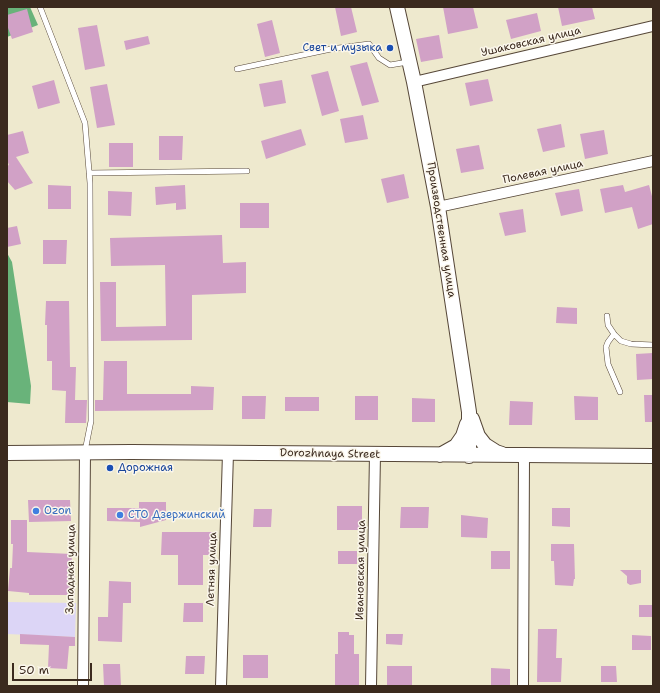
<!DOCTYPE html>
<html>
<head>
<meta charset="utf-8">
<style>
  body { margin:0 }
  #map { position:relative; width:660px; height:693px; overflow:hidden; background:#eee9ce; font-family:"Shantell Sans",sans-serif }
  canvas { display:block }
  .frame { position:absolute; inset:0; border:8px solid #3b2a1e; pointer-events:none }
  .scale { position:absolute; left:12px; top:663px; width:80px; height:18px; box-sizing:border-box; border:2px solid #3b2a1e; border-top:0; padding-left:5px; font-size:12px; line-height:14px; white-space:nowrap; color:#3b2a1e; -webkit-text-stroke:3px #fbf7ec; paint-order:stroke }
</style>
</head>
<body>
<div id="map">
<canvas width="660" height="693"></canvas>
<div class="frame"></div>
<div class="scale">50 m</div>
</div>
<script>
const g = document.querySelector('canvas').getContext('2d');
g.lineJoin = 'round';
function fill(path, color) { g.fillStyle = color; g.fill(path, 'evenodd'); }
const poly = rows => new Path2D(rows.map(r => 'M' + r).join(''));
function strokePath(path, color, width, dash) { g.strokeStyle = color; g.lineWidth = width; g.lineCap = dash ? 'butt' : 'round'; g.setLineDash(dash || []); g.stroke(path); }
function drawText(font, color, halo, rows, align = 'center') {
  g.font = font + ' "Shantell Sans",sans-serif'; g.lineWidth = 3; g.setLineDash([]); g.textBaseline = 'middle'; g.strokeStyle = halo; g.fillStyle = color; for (const [text, x, y, turn = 0] of rows) {
    g.save(); g.translate(x, y); g.rotate((+turn || 0) * Math.PI / 180); g.textAlign = isNaN(turn) ? turn : align; if (halo) g.strokeText(text, 0, 0); g.fillText(text, 0, 0); g.restore();
  }
}
const built = poly([
  [8,602,76,603,75,637,7,634]
]);
const forest = poly([
  [7,7,30,7,38,25,7,37],
  [7,253,12,262,31,386,30,404,7,402]
]);
const building = poly([
  [335,7,351,7,357,32,341,36],
  [443,7,473,7,478,28,448,34],
  [558,7,592,7,595,19,562,26],
  [27,9,33,32,12,39,7,25,7,15],
  [537,13,541,31,511,39,506,20],
  [272,20,280,53,265,57,257,24],
  [97,25,105,66,85,70,78,28],
  [439,35,443,58,421,62,416,39],
  [148,36,150,44,126,50,124,41],
  [367,62,379,102,362,106,350,66],
  [328,71,339,111,322,116,311,75],
  [488,79,493,101,470,106,465,83],
  [54,80,60,103,38,109,32,86],
  [282,80,286,103,264,107,259,84],
  [107,84,115,125,97,128,90,87],
  [363,115,368,139,345,143,340,119],
  [561,124,565,147,543,152,537,129],
  [301,129,306,145,266,159,261,141],
  [604,130,608,154,585,159,580,134],
  [23,131,29,153,16,157,33,183,15,190,7,181,7,166,9,165,7,160,7,135],
  [159,136,183,136,182,160,159,160],
  [109,143,133,143,133,167,109,167],
  [479,145,484,169,461,173,456,149],
  [404,174,409,198,387,203,381,179],
  [48,185,71,186,71,209,48,209],
  [185,185,186,209,176,210,176,203,156,205,155,187],
  [623,185,625,192,649,185,653,200,653,224,638,229,632,207,605,213,600,189],
  [579,189,583,211,561,216,555,193],
  [108,191,132,192,131,216,108,215],
  [240,203,269,203,269,228,240,228],
  [523,209,526,232,505,236,499,213],
  [17,226,21,244,7,247,7,228],
  [222,235,223,263,246,262,246,293,192,295,192,340,101,341,100,282,116,282,116,327,166,326,165,265,111,266,110,238],
  [43,240,67,240,66,264,43,264],
  [46,301,69,301,70,367,76,367,75,400,87,400,86,423,65,423,66,391,52,390,52,361,47,361,47,325,45,325],
  [557,307,577,308,577,324,556,323],
  [653,353,653,379,637,380,636,354],
  [104,361,127,361,127,394,191,394,191,386,214,387,213,410,95,411,95,400,103,400],
  [644,395,653,395,653,422,645,422],
  [242,396,266,396,265,419,242,419],
  [355,396,378,396,378,420,355,420],
  [574,396,598,397,598,420,575,420],
  [285,397,319,397,319,411,285,411],
  [412,398,435,399,435,422,412,422],
  [510,401,533,402,532,425,509,425],
  [28,500,70,500,71,521,29,522],
  [139,502,166,502,166,520,140,527,140,522,107,521,107,508,139,508],
  [337,506,362,506,362,530,337,530],
  [401,507,429,507,428,528,400,528],
  [552,508,570,508,570,527,552,526],
  [254,509,272,509,271,527,253,527],
  [461,515,488,518,487,538,461,537],
  [11,520,27,520,27,552,72,554,71,572,75,572,75,595,29,595,29,593,8,591,10,568,12,568,13,544,11,544],
  [162,532,213,532,213,555,203,555,203,585,178,585,178,555,161,555],
  [551,544,574,544,575,579,574,579,573,586,555,585,554,561,551,561],
  [338,551,357,551,357,564,338,564],
  [491,551,510,551,510,569,491,569],
  [620,570,641,570,641,583,630,585,627,583,627,576],
  [109,581,131,582,131,603,123,603,122,642,98,641,98,617,108,617],
  [184,603,203,603,203,622,183,622],
  [639,605,653,605,653,617,639,617],
  [538,629,557,629,556,658,562,658,561,682,537,682],
  [338,632,349,632,349,635,354,635,354,654,359,654,359,686,335,686,335,654,338,654],
  [20,634,75,637,75,646,69,646,67,669,48,668,49,645,20,644],
  [386,634,403,634,402,645,386,644],
  [632,635,651,636,651,650,632,650],
  [243,655,268,655,268,678,243,678],
  [186,656,205,656,204,674,185,674],
  [103,664,120,664,121,686,104,686],
  [387,666,412,666,412,686,387,686],
  [601,666,616,666,617,682,601,682],
  [491,668,510,669,510,686,491,686]
]);
const lane = poly([
  [40,7,85,123,90,183,91,421,85,451],
  [237,69,331,49,369,44,379,58,390,65,408,62],
  [89,173,247,171],
  [607,316,608,325,614,334,621,341,631,344,653,345],
  [614,334,608,342,606,347,608,364,620,392]
]);
const street = poly([
  [414,82,653,26],
  [438,207,653,161],
  [83,686,85,452],
  [221,686,228,453],
  [371,686,375,454],
  [523,686,524,456]
]);
const secondary = poly([
  [397,7,414,82,438,207,469,412,469,456],
  [472,419,478,436,485,445,496,452,502,454],
  [7,453,131,452,653,456],
  [440,455,456,446,463,436,467,424]
]);
const markers = [
  [390,48,4,"#1a4fb4"],
  [110,468,4,"#1a4fb4"],
  [36,511,4,"#3f7fe0"],
  [120,515,4,"#3f7fe0"]
];
const streetNames = [
  ["Ушаковская улица",531,42,-13],
  ["Полевая улица",543,172,-12],
  ["Производственная улица",441,230,81],
  ["Dorozhnaya Street",330,454,1],
  ["Западная улица",71,569,-89],
  ["Летняя улица",212,569,-88],
  ["Ивановская улица",361,570,-89]
];
const transitNames = [
  ["Свет и музыка",382,48],
  ["Дорожная",118,468,"left"]
];
const shopNames = [
  ["Ozon",44,511],
  ["СТО Дзержинский",128,515]
];
fill(built, '#dcd5f6');
fill(forest, '#69b37a');
fill(building, '#d1a1c6');
strokePath(lane, '#564738', 6);
strokePath(street, '#564738', 12);
strokePath(secondary, '#564738', 16);
strokePath(lane, '#fff', 5);
strokePath(street, '#fff', 10);
strokePath(secondary, '#fff', 14);
for (const [x, y, r, color] of markers) { const dot = new Path2D(); dot.arc(x, y, r, 0, 2 * Math.PI); g.fillStyle = color; g.fill(dot); strokePath(dot, '#fbf7ec', 1.5); }
drawText('11px', '#3b2a1e', '#fbf7ec', streetNames);
drawText('11px', '#164399', '#fbf7ec', transitNames, 'right');
drawText('11px', '#366cbe', '#fbf7ec', shopNames, 'left');
</script>
</body>
</html>
